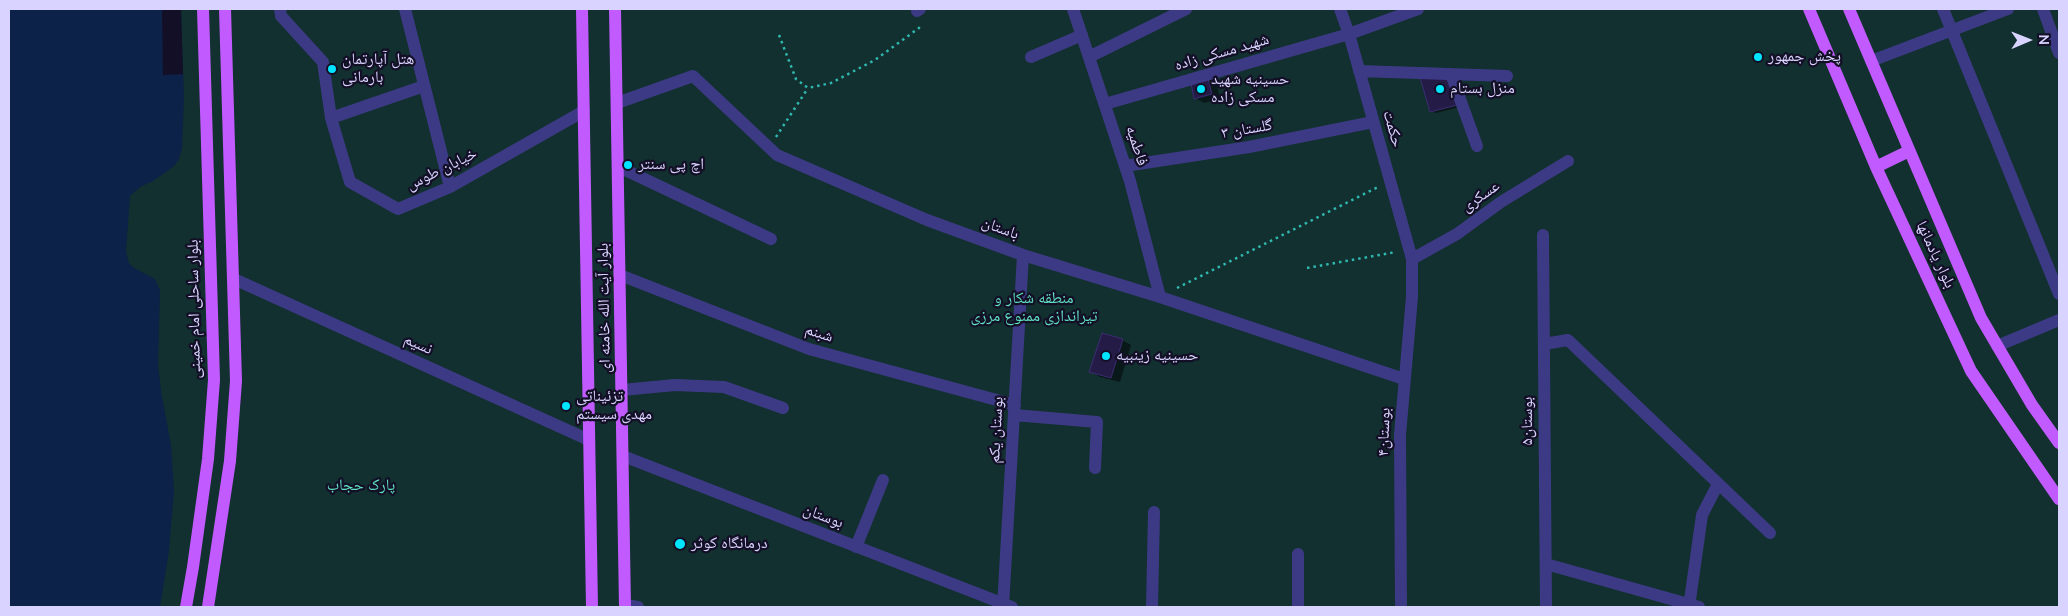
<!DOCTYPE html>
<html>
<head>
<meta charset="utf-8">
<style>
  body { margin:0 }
  #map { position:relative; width:2068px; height:616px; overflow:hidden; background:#130f26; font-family:"Nunito Sans",sans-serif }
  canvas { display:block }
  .frame { position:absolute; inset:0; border:10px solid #d9d4ff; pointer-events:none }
  .north { position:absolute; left:2003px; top:15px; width:50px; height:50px; -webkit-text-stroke:4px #130f26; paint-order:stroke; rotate:89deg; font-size:14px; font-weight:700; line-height:20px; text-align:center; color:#d9d4ff }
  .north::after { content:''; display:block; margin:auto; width:18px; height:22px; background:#d9d4ff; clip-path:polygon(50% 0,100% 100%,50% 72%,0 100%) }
</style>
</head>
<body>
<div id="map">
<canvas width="2068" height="616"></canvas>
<div class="frame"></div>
<div class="north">N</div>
</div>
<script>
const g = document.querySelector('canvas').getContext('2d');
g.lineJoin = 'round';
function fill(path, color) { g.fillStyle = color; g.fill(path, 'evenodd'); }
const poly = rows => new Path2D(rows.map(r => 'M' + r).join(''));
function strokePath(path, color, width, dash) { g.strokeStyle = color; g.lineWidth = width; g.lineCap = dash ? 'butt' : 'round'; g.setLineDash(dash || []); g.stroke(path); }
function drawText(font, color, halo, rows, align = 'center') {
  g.font = font + ' "Nunito Sans","Noto Naskh Arabic",sans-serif'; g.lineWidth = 4.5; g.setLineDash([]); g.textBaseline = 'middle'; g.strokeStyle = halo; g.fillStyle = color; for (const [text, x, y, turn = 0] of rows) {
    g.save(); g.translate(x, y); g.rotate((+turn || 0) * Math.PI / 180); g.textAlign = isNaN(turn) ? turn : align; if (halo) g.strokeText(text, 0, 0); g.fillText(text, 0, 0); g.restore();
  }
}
const green = poly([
  [9,9,2059,9,2059,607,9,607]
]);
const water = poly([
  [9,9,181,9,184,98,182,148,179,159,173,167,153,181,140,187,130,196,126,252,129,263,134,268,155,279,160,290,158,364,161,391,171,445,174,491,169,551,160,607,9,607]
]);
const pier = poly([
  [162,9,181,9,183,74,163,75]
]);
const shadow = poly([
  [1421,75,1464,106,1436,113,1431,111],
  [1208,80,1217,85,1220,99,1204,103,1195,98],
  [1122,340,1131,345,1120,382,1100,377,1091,372]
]);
const building = poly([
  [1419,74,1451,74,1461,104,1430,112,1419,74],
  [1208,79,1212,94,1194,99,1191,83,1208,79],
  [1102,333,1123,339,1111,378,1089,372,1102,333]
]);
const path = poly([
  [779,35,796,79,808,88,831,83,875,60,919,28,919,25],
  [776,137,808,88],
  [1307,268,1396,252],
  [1177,288,1378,187]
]);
const minor = poly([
  [280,9,281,16,323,62,331,118,350,182,398,209,450,187,584,111],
  [405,9,450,187],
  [1073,9,1130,181,1160,297],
  [1340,9,1349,34,1412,259,1412,297,1400,435,1401,607],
  [1943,9,2059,294],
  [2043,9,2059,53],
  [917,11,920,9],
  [1031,57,1082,35],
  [1089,57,1186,9],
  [1871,61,2008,9],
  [1359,71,1507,76],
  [1451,74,1477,146],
  [617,103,693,76,777,155,927,220,1023,255,1160,297,1404,379],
  [1105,104,1349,34,1418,9],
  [331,118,424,86],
  [1125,166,1249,147,1373,122],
  [619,167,771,239],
  [1543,235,1546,607],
  [1412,259,1457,234,1501,202,1568,161],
  [620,275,809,349,1015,405],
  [234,279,589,440],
  [1544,344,1568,340,1770,533],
  [1997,346,2059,320],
  [622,390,675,385,724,387,783,408],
  [1014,415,1097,422,1095,468],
  [623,456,1012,607],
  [856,547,883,480],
  [1546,564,1699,607],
  [625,605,638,607],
  [1003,607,1023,255],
  [1152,607,1154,512],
  [1298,607,1298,554],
  [1689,607,1702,515,1718,484]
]);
const major = poly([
  [582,9,592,607],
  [615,9,625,607],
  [1809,9,1876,167,1971,371,2059,499],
  [1849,9,1981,318,2032,405,2059,443],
  [1876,167,1909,151],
  [186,607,193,567,208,459,214,380,203,9],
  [208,607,230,461,236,381,225,9]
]);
const markers = [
  [1758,57,5,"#00e5ff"],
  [332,69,5,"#00e5ff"],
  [1201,89,5,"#00e5ff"],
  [1440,89,5,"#00e5ff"],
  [628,165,5,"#00e5ff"],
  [1106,356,5,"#00e5ff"],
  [566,406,5,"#00e5ff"],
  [680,544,6,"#00e5ff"]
];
const streetNames = [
  ["شهید مسکی زاده",1222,53,-16],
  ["حکمت",1392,129,74],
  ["گلستان ۳",1247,130,-10],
  ["فاطمیه",1136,146,72],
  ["خیابان طوس",442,170,-26],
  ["عسکری",1481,197,-35],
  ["باستان",1000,229,20],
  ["بلوار یادمانها",1935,255,65],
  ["بلوار آیت الله خامنه ای",605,308,-91],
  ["بلوار ساحلی امام خمینی",195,309,-91],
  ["شبنم",819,334,18],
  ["نسیم",418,345,24],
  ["بوستان۵",1528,421,-90],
  ["بوستان یکم",997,430,-87],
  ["بوستان۴",1385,432,-88],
  ["بوستان",823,517,21]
];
const poiNames = [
  ["پخش جمهور",1768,57],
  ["هتل آپارتمان",342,60],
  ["بارمانی",342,78],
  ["حسینیه شهید",1211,80],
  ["مسکی زاده",1211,98],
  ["منزل بستام",1450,89],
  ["اچ پی سنتر",638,165],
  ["حسینیه زینبیه",1116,356],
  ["تزئیناتی",576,397],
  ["مهدی سیستم",576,415],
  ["درمانگاه کوثر",691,544]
];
const parkNames = [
  ["منطقه شکار و",1034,299],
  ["تیراندازی ممنوع مرزی",1034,317],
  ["پارک حجاب",361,486]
];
fill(green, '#12302f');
fill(water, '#0c2248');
fill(pier, '#130f26');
fill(shadow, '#0007');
fill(building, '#241b47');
strokePath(building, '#3b2d73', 1);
strokePath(path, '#2fb8b0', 2.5, [2.5, 4]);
strokePath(minor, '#3d3a85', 12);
strokePath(major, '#c25bff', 12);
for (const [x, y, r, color] of markers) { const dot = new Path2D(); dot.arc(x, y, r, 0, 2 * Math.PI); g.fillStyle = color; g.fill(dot); strokePath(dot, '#130f26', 2); }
drawText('16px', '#d9d4ff', '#130f26', streetNames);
drawText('16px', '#d9d4ff', '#130f26', poiNames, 'left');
drawText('16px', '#5fe0c0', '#130f26', parkNames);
</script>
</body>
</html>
